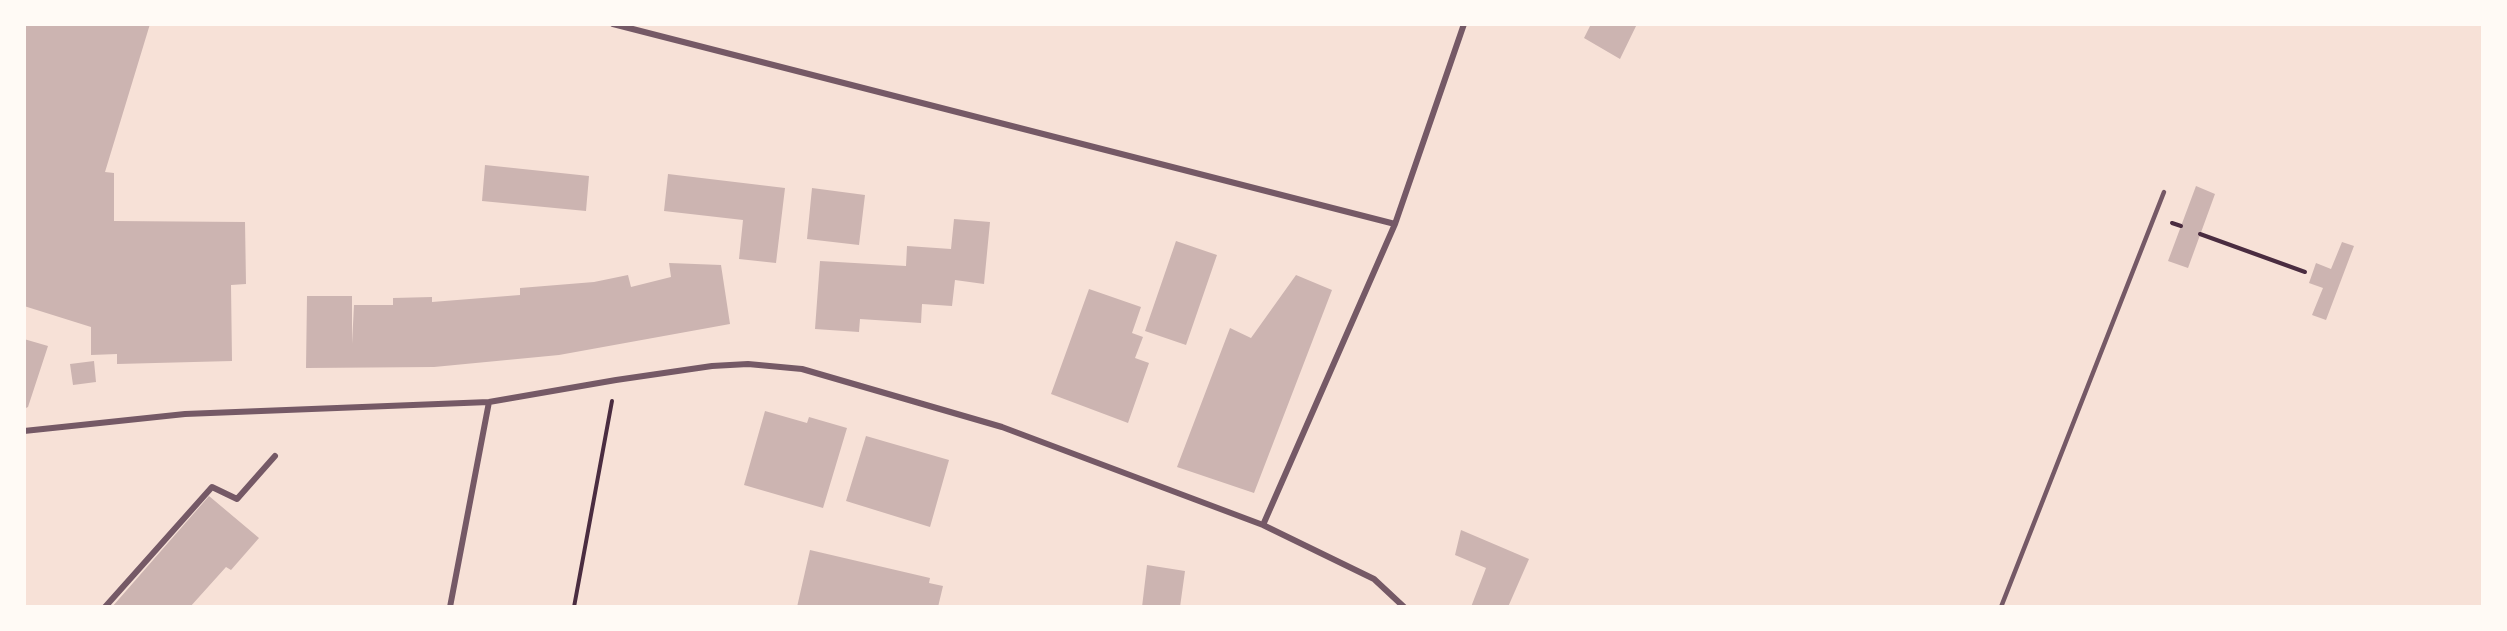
<!DOCTYPE html>
<html>
<head>
<meta charset="utf-8">
<style>
  body { margin:0 }
  #map { position:relative; width:2507px; height:631px; overflow:hidden; background:#f7e1d7; font-family:Commissioner,sans-serif }
  canvas { display:block }
  .frame { position:absolute; inset:0; border:26px solid #fffaf5; pointer-events:none }
</style>
</head>
<body>
<div id="map">
<canvas width="2507" height="631"></canvas>
<div class="frame"></div>
</div>
<script>
const g = document.querySelector('canvas').getContext('2d');
g.lineJoin = 'round';
function fill(path, color) { g.fillStyle = color; g.fill(path, 'evenodd'); }
const poly = rows => new Path2D(rows.map(r => 'M' + r).join(''));
function strokePath(path, color, width, dash) { g.strokeStyle = color; g.lineWidth = width; g.lineCap = dash ? 'butt' : 'round'; g.setLineDash(dash || []); g.stroke(path); }
const building = poly([
  [24,24,150,24,105,172,114,173,114,221,245,222,246,284,231,285,232,361,117,364,117,354,91,355,91,327,24,306],
  [1591,24,1637,24,1620,59,1584,38],
  [485,165,589,176,586,211,482,201],
  [668,174,785,188,776,263,739,259,743,220,664,211],
  [2196,186,2215,194,2188,268,2168,261],
  [812,188,865,195,859,245,807,239],
  [954,219,990,222,984,284,955,280,952,306,922,304,921,323,860,319,859,332,815,329,820,261,906,266,907,246,951,249],
  [1176,241,1217,255,1186,345,1145,331],
  [2342,242,2354,246,2326,320,2312,315,2323,288,2309,283,2316,263,2331,269],
  [669,263,721,265,730,324,559,355,434,367,306,368,307,296,352,296,352,344,354,305,393,305,393,298,432,297,432,302,520,295,520,288,594,282,628,275,631,287,671,277],
  [1296,275,1332,290,1254,493,1177,467,1230,328,1251,338],
  [1089,289,1141,307,1132,333,1143,337,1135,358,1149,363,1128,423,1051,394],
  [24,339,48,346,28,407,24,409],
  [94,361,96,382,73,385,70,364],
  [765,411,807,423,809,417,847,428,823,508,744,485],
  [866,436,949,460,930,527,846,501],
  [209,496,259,538,231,570,226,567,190,607,112,607],
  [1461,530,1529,559,1508,607,1471,607,1486,568,1455,555],
  [810,550,930,578,929,583,943,586,938,607,797,607],
  [1147,565,1185,571,1180,607,1142,607]
]);
const path = poly([
  [2172,223,2181,226],
  [2200,234,2305,272],
  [574,607,612,401]
]);
const service = poly([
  [2001,607,2164,192]
]);
const minor = poly([
  [613,24,1395,224],
  [24,431,185,414,489,402,616,380,712,366,748,364,802,369,1002,427,1263,525,1374,579,1404,607],
  [1263,525,1395,224,1464,24],
  [105,607,212,487,237,499,275,456],
  [450,607,489,402]
]);
fill(building, '#ccb4b1');
strokePath(path, '#4a2c40', 4);
strokePath(service, '#755966', 4.5);
strokePath(minor, '#755966', 6);
</script>
</body>
</html>
